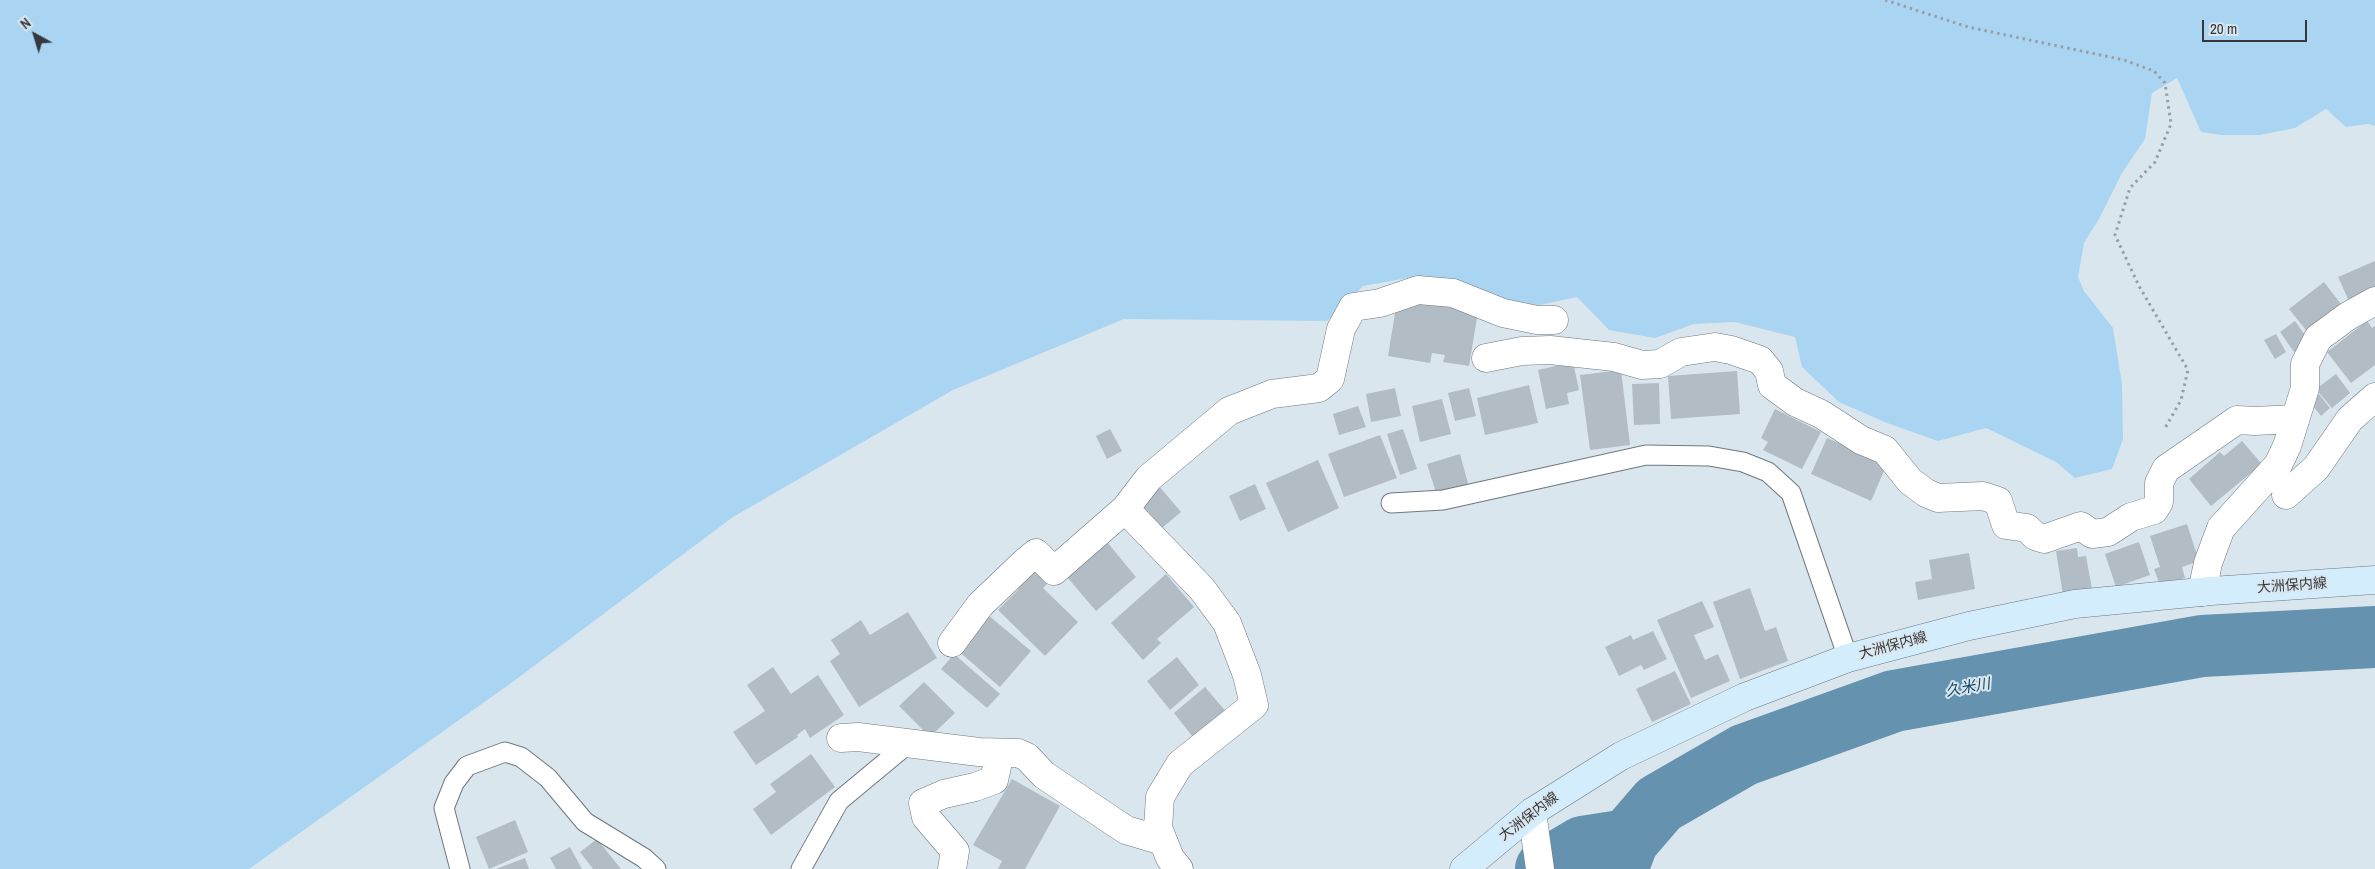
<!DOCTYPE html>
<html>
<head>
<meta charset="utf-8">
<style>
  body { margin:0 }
  #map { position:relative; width:2375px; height:869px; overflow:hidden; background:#dae6ee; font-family:"Archivo Narrow",sans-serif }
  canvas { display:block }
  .north { position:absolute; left:10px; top:10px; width:50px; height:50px; -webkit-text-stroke:4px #dae6ee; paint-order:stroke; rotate:321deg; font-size:14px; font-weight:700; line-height:20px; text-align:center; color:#34383c }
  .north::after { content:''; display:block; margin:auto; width:18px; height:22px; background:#34383c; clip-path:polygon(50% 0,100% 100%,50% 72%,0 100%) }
  .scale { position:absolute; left:2202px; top:20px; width:105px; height:22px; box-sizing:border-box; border:2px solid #34383c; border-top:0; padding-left:6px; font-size:15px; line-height:18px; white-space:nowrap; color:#34383c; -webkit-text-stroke:4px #dae6ee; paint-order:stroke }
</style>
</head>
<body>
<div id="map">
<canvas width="2375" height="869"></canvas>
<div class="north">N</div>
<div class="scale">20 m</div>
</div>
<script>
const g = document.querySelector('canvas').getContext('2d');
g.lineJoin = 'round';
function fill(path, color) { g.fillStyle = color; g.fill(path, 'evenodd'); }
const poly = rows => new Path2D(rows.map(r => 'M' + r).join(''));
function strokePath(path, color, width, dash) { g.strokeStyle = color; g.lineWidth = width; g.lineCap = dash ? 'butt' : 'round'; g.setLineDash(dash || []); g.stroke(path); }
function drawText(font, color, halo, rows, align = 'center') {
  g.font = font + ' "Archivo Narrow","Noto Sans JP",sans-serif'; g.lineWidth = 4; g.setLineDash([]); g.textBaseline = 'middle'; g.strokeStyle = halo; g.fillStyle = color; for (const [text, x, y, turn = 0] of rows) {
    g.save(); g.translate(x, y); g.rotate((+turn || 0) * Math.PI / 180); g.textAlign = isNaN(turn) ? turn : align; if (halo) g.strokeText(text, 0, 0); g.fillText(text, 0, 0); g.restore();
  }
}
const green = poly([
  [0,0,2375,0,2375,126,2368,124,2346,127,2326,109,2295,128,2260,135,2221,135,2201,132,2177,78,2152,93,2145,139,2122,173,2099,219,2084,243,2078,277,2084,291,2113,328,2122,384,2123,439,2112,469,2075,478,2056,462,1986,428,1938,441,1887,423,1839,402,1802,367,1795,337,1735,322,1694,324,1655,338,1609,330,1577,297,1535,306,1504,307,1464,284,1413,277,1363,286,1327,321,1124,319,953,390,733,517,514,681,249,869,0,869]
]);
const river = poly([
  [1546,869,1583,847,1628,840],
  [1617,869,1628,840,1659,804,1744,755,1894,701,2202,646,2375,637]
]);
const building = poly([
  [2375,261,2375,293,2350,303,2338,277],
  [2324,282,2344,308,2310,335,2289,309],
  [1410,301,1478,312,1469,366,1443,362,1445,355,1432,353,1430,363,1388,356,1396,307,1409,309],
  [2295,321,2309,341,2294,352,2280,332],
  [2367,321,2372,328,2375,326,2375,365,2351,383,2327,352],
  [2276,334,2286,352,2275,359,2264,340],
  [1573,362,1579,390,1567,393,1569,404,1546,409,1538,370],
  [1621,370,1630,445,1590,450,1580,375],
  [1737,371,1740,414,1671,419,1668,376],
  [2336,374,2350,393,2332,408,2316,389],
  [1659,383,1660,424,1634,425,1632,384],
  [1529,385,1538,423,1485,435,1477,398],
  [1395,388,1401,416,1371,422,1366,394],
  [1469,388,1476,416,1455,421,1448,393],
  [2319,394,2330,408,2321,416,2309,401],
  [1442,399,1451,434,1420,442,1412,406],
  [1358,406,1366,427,1339,435,1333,414],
  [1775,409,1821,432,1802,469,1763,450,1768,442,1761,438],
  [1110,429,1122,451,1107,459,1096,436],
  [1403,429,1417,469,1400,475,1387,434],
  [1380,435,1397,478,1344,497,1328,454],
  [1827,438,1887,464,1871,501,1811,474],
  [2242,441,2262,464,2211,506,2189,479,2220,452,2224,456],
  [1460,454,1469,487,1437,496,1427,464],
  [1318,460,1339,508,1288,532,1266,483],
  [1255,484,1266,509,1240,521,1229,496],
  [1158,485,1181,512,1162,528,1138,501],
  [2187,524,2199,561,2182,567,2185,578,2160,585,2154,569,2160,567,2150,536],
  [1102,536,1136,577,1096,611,1061,570],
  [2139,542,2150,575,2116,587,2105,554],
  [2077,548,2078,557,2086,556,2092,589,2063,595,2056,551],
  [1969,553,1975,589,1918,600,1915,582,1932,579,1929,560],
  [1034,565,1050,581,1043,588,1078,622,1045,656,998,610,1019,589,1014,585],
  [1166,574,1194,607,1157,639,1161,643,1143,660,1111,623],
  [1750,588,1765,631,1776,627,1788,661,1740,679,1713,602],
  [1702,601,1714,627,1694,635,1705,660,1718,654,1730,681,1691,698,1657,620],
  [908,612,937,658,859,707,830,661,840,654,831,640,861,620,870,635],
  [987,614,1031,651,1000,687,956,649],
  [1653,631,1667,659,1644,670,1641,665,1619,676,1605,647,1631,635,1633,640],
  [954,654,1000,694,987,708,941,669],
  [1177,657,1199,685,1170,710,1147,681],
  [773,667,791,694,818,675,844,715,810,738,805,729,797,735,798,737,756,765,733,732,765,711,747,685],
  [1675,671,1691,704,1652,722,1636,689],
  [924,682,955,713,930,737,899,706],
  [1205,687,1228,714,1196,741,1174,713],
  [811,754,835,787,771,835,753,809,776,792,770,784],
  [1012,779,1060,806,1025,869,998,869,1002,861,973,845],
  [515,820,528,852,489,869,476,837],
  [597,839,621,869,593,869,580,852],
  [570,847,582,869,556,869,550,858],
  [525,858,529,869,496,869]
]);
const path = poly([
  [1885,0,1968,27,2124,60,2154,71,2165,83,2171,124,2155,162,2130,188,2115,235,2139,286,2188,370,2181,400,2164,430]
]);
const service = poly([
  [1391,503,1443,500,1646,455,1709,456,1743,462,1768,472,1791,493,1848,658],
  [460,869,444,808,454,783,467,766,505,752,521,757,548,778,585,822,644,858,656,869],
  [801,869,839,801,910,742]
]);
const minor = poly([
  [1486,358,1522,351,1550,350,1614,357,1642,365,1660,364,1681,352,1715,347,1731,350,1760,360,1769,371,1772,385,1795,402,1821,414,1861,440,1885,450,1910,481,1926,493,1938,498,1983,496,1998,501,2006,525,2027,528,2035,536,2044,539,2081,526,2092,534,2108,532,2131,517,2154,510,2159,502,2159,483,2166,469,2237,420,2255,421,2295,419],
  [2286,495,2316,468,2350,419,2375,397],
  [1125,509,1202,589,1227,623,1247,675,1254,705,1180,764,1160,797,1158,828,1170,858,1179,869],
  [2202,592,2208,563,2221,528,2278,465,2287,446,2305,388,2305,364,2318,338,2348,316,2375,301],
  [952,643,980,605,1025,562,1036,553,1054,571,1125,509,1149,478,1229,411,1272,394,1319,388,1330,379,1341,329,1353,307,1380,303,1418,290,1453,293,1503,313,1537,320,1554,320],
  [841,738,858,737,979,752,1018,753,1027,757,1044,775,1126,830,1163,841],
  [1532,812,1540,869],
  [952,869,955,851,926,817,923,803,944,794,975,787,994,780,1000,753]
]);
const secondary = poly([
  [1464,869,1532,812,1621,756,1745,697,1848,658,1969,626,2075,604,2211,591,2375,580]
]);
const streetNames = [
  ["大洲保内線",2292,586,-4],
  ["大洲保内線",1893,646,-15],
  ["大洲保内線",1529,817,-37]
];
const waterNames = [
  ["久米川",1968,688,-10]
];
fill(green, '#aad5f2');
strokePath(river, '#6592ae', 62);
fill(building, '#b1bcc4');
strokePath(service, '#6e7880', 21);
strokePath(minor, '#6e7880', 29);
strokePath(secondary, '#6e7880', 29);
strokePath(path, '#979fa6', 3, [2.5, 4]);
strokePath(service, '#fff', 19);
strokePath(minor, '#fff', 28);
strokePath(secondary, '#d3edfd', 28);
drawText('14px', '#34383c', '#dae6ee', streetNames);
drawText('italic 15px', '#0e4765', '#dae6ee', waterNames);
</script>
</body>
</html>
